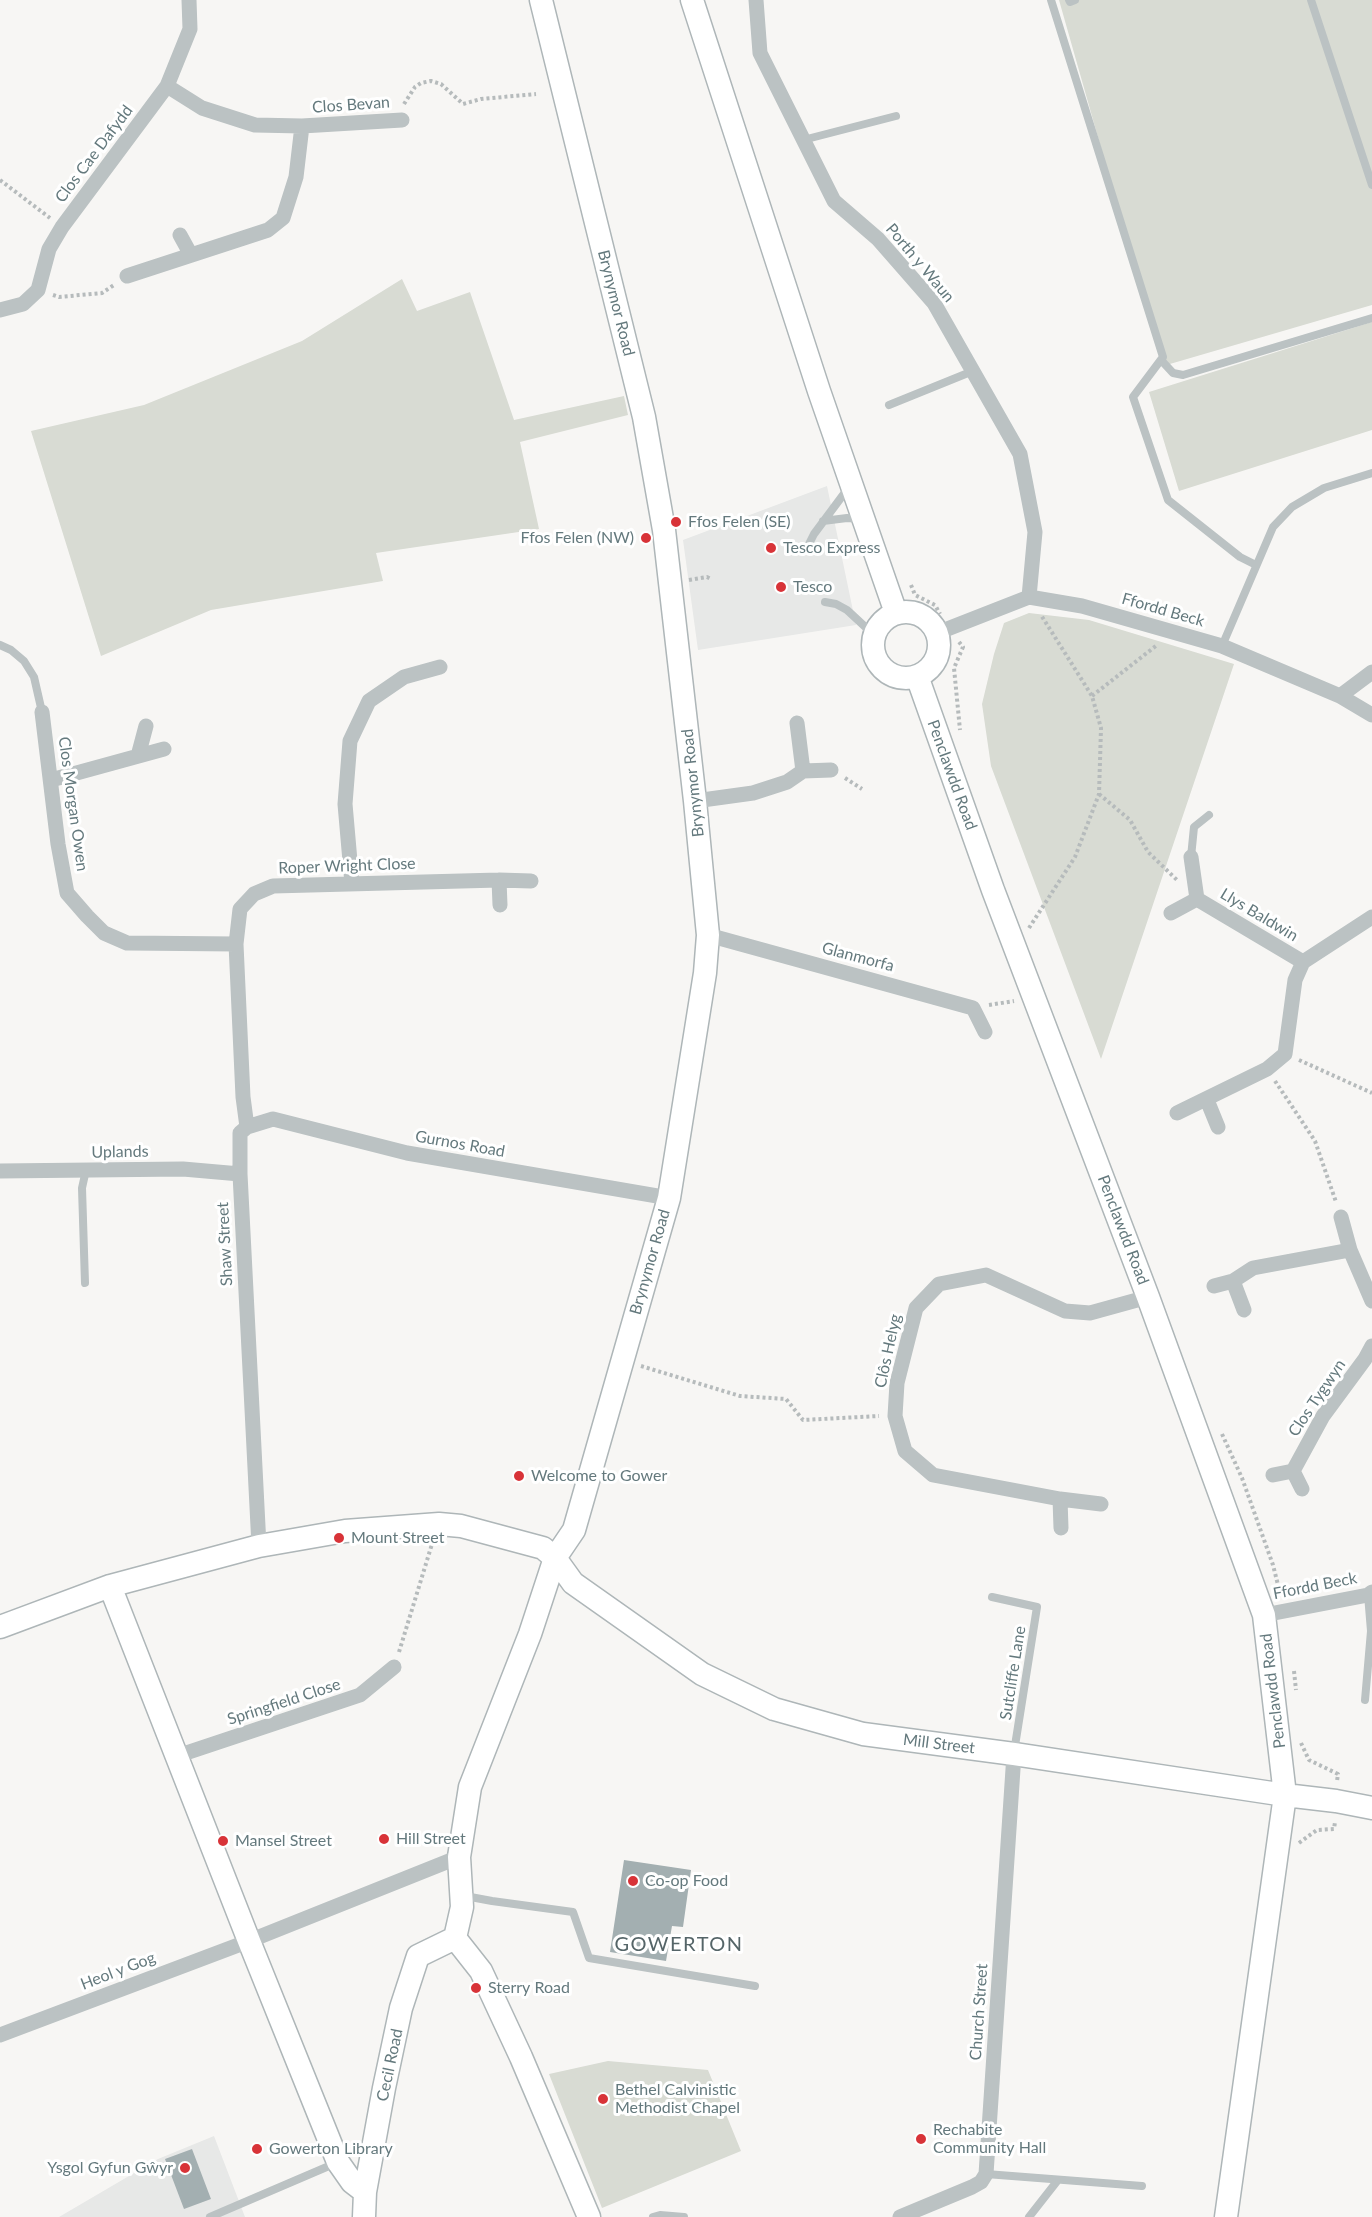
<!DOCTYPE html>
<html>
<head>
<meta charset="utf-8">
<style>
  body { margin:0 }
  canvas { display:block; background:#f7f6f4 }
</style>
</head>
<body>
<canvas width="1372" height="2217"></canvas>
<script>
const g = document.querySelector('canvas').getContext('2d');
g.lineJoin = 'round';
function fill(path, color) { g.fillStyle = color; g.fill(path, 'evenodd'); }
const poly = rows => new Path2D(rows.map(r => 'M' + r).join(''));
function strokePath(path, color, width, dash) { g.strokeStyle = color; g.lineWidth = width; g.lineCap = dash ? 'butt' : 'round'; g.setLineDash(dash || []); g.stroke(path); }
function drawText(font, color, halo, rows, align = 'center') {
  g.font = font + ' Lato,sans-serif'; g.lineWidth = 6; g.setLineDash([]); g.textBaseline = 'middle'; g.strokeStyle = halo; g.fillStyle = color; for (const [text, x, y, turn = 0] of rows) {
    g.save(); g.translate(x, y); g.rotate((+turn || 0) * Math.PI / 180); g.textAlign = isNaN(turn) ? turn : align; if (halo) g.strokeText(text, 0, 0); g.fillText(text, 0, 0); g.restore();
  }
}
const built = poly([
  [827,486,856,625,698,650,683,540],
  [214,2136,245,2217,59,2217,158,2159]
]);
const green = poly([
  [1059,0,1372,0,1372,305,1163,366],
  [402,279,417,311,470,292,514,420,624,396,628,415,520,442,539,529,376,553,383,581,211,610,101,656,31,431,144,405,302,341],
  [1372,322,1372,430,1179,491,1149,392],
  [1029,613,1089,620,1234,664,1101,1059,991,766,982,704,994,654,1004,623],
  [608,2061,708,2070,741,2151,602,2208,549,2074]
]);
const building = poly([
  [624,1860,691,1870,683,1927,672,1926,666,1961,610,1952],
  [192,2149,211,2199,184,2209,165,2159]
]);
const path = poly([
  [404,104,415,87,421,83,431,81,441,84,463,104,481,99,536,94],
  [0,180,50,218],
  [53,295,59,297,102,293,114,285],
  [689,580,707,577,711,579],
  [911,585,915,595,935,605,940,614],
  [959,642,963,647,954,668,960,730],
  [1092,696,1157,645],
  [845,778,862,789],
  [1099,794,1130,820,1148,852,1177,880],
  [1029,928,1075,857,1099,794,1101,728,1092,696,1041,615],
  [989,1005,1014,1001],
  [1299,1060,1372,1093],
  [1275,1081,1315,1141,1336,1202],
  [641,1366,740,1396,786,1399,803,1420,879,1416],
  [1222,1434,1242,1478,1273,1565,1280,1593],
  [399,1652,432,1544],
  [1294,1671,1296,1690],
  [1301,1743,1309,1760,1338,1774,1337,1781],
  [1299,1843,1317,1830,1334,1829,1335,1822]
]);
const lane = poly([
  [1051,0,1163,357,1133,397,1168,500,1240,557,1256,565],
  [1069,0,1070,2,1075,0],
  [1311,0,1372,185],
  [803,140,896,116],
  [1161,360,1173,373,1183,375,1372,318],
  [889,405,973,371],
  [823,521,847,518,860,519],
  [806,550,814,534,849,487],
  [825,602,836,604,847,610,874,635],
  [0,645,11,650,24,661,34,677,42,712],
  [1222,646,1273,527,1292,507,1324,488,1372,473],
  [1191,857,1194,827,1209,815],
  [85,1283,82,1188,86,1170],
  [992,1597,1037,1607,1014,1752],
  [1365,1700,1371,1631,1368,1595],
  [465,1896,492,1901,573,1912,589,1958,755,1986],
  [986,2174,1142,2186],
  [210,2217,336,2163],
  [653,2217,660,2215,684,2217],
  [1029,2217,1058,2180]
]);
const street = poly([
  [756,0,760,53,834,201,878,239,934,303,1020,454,1035,532,1029,597],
  [167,86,202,108,255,125,302,126,402,120],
  [180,235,191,255],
  [127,276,268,230,283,218,296,177,302,126],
  [0,310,23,304,38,290,49,249,62,227,167,86,190,29,189,0],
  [937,633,1029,597,1082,606,1222,646,1340,696,1372,715],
  [1340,696,1372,672],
  [42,712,58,844,67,893,87,916,104,933,127,943,236,944],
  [138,756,146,726],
  [803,771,831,770],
  [51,780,164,749],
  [695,801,753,793,787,782,803,771,797,723],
  [1191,857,1197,899,1303,962],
  [499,880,500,905],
  [352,884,345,804,350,741,369,701,404,677,440,667],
  [1171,913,1197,899],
  [708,935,973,1008,985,1032],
  [1207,1100,1218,1127],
  [1177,1113,1267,1069,1285,1054,1295,980,1303,962,1372,917],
  [247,1127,273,1119,407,1153,669,1198],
  [0,1171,183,1169,240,1174],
  [1341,1217,1350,1250,1372,1301],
  [1233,1281,1244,1310],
  [1214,1286,1233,1281,1253,1268,1350,1250],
  [1293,1471,1302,1489],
  [1273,1475,1293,1471,1323,1416,1365,1359,1372,1346],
  [1060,1499,1061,1528],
  [1101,1504,1060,1499,933,1475,905,1451,895,1416,897,1383,916,1308,939,1284,986,1275,1065,1311,1090,1313,1148,1297],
  [259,1546,240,1174,240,1133,247,1127,243,1097,236,944,240,909,254,894,273,886,499,880,531,881],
  [1264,1615,1368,1595,1372,1592],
  [177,1756,360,1695,394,1667],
  [0,2035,249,1941,459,1857],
  [900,2217,972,2187,981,2182,986,2174,1014,1754]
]);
const secondary = poly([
  [541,0,644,417,664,530,695,801,708,935,705,973,669,1198,574,1530,555,1558,530,1634,470,1787,459,1857,462,1907,455,1938,481,1971,521,2057,589,2217],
  [692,0,819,391,896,613],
  '873 645a33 33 0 1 1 66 0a33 33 0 1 1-66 0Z',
  [917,676,993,890,1148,1297,1264,1615,1285,1795,1226,2217],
  [110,1586,249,1941,338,2162,352,2182,365,2192],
  [0,1627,110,1586,259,1546,345,1531,439,1524,461,1526,543,1548,555,1558,573,1583,702,1674,774,1709,863,1734,1014,1754,1285,1795,1336,1801,1372,1808],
  [364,2217,365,2192,384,2088,401,2008,418,1956,455,1938]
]);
const markers = [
  [676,522,6,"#d83338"],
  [646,538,6,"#d83338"],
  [771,548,6,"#d83338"],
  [781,587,6,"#d83338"],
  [519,1476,6,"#d83338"],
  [339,1538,6,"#d83338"],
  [384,1839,6,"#d83338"],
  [223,1841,6,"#d83338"],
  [633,1881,6,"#d83338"],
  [476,1988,6,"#d83338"],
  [603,2099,6,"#d83338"],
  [921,2139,6,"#d83338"],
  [257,2149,6,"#d83338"],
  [185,2168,6,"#d83338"]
];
const streetNames = [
  ["Clos Bevan",351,105,-4],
  ["Clos Cae Dafydd",94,154,-53],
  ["Porth y Waun",920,263,50],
  ["Brynymor Road",616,303,76],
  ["Ffordd Beck",1163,610,16],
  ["Penclawdd Road",952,775,70],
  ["Brynymor Road",693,783,-96],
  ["Clos Morgan Owen",73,804,82],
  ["Roper Wright Close",347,866,-2],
  ["Llys Baldwin",1259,915,31],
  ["Glanmorfa",858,957,15],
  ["Gurnos Road",460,1144,10],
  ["Uplands",120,1152,-1],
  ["Penclawdd Road",1123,1230,69],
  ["Shaw Street",225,1244,-93],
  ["Brynymor Road",650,1262,-74],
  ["Clôs Helyg",888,1351,-78],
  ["Clos Tygwyn",1317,1398,-56],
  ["Ffordd Beck",1315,1586,-11],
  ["Sutcliffe Lane",1013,1673,-81],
  ["Penclawdd Road",1273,1691,-97],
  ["Springfield Close",284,1702,-18],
  ["Mill Street",939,1744,7],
  ["Heol y Gog",118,1971,-21],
  ["Church Street",979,2012,-86],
  ["Cecil Road",390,2065,-78]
];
const poiNames = [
  ["Ffos Felen (SE)",688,522],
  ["Ffos Felen (NW)",634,538,"right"],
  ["Tesco Express",783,548],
  ["Tesco",793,587],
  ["Welcome to Gower",531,1476],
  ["Mount Street",351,1538],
  ["Hill Street",396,1839],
  ["Mansel Street",235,1841],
  ["Co-op Food",645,1881],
  ["Sterry Road",488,1988],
  ["Bethel Calvinistic",615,2090],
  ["Methodist Chapel",615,2108],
  ["Rechabite",933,2130],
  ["Community Hall",933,2148],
  ["Gowerton Library",269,2149],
  ["Ysgol Gyfun Gŵyr",173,2168,"right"]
];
const quarterNames = [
  ["GOWERTON",679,1945]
];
fill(built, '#e7e8e7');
fill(green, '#d8dbd3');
fill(building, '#a3afb1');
strokePath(secondary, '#aeb6b8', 25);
strokePath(path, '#b6bbbc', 4, [3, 3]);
strokePath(lane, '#bbc2c3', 8);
strokePath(street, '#bbc2c3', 15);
strokePath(secondary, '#fff', 22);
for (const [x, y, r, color] of markers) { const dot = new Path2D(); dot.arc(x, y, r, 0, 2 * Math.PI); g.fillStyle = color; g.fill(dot); strokePath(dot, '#fff', 2); }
drawText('16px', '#64797d', '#fff', streetNames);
drawText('16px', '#64797d', '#fff', poiNames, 'left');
g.letterSpacing = '1.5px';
drawText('20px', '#556568', '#fff', quarterNames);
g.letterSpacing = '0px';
</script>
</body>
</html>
